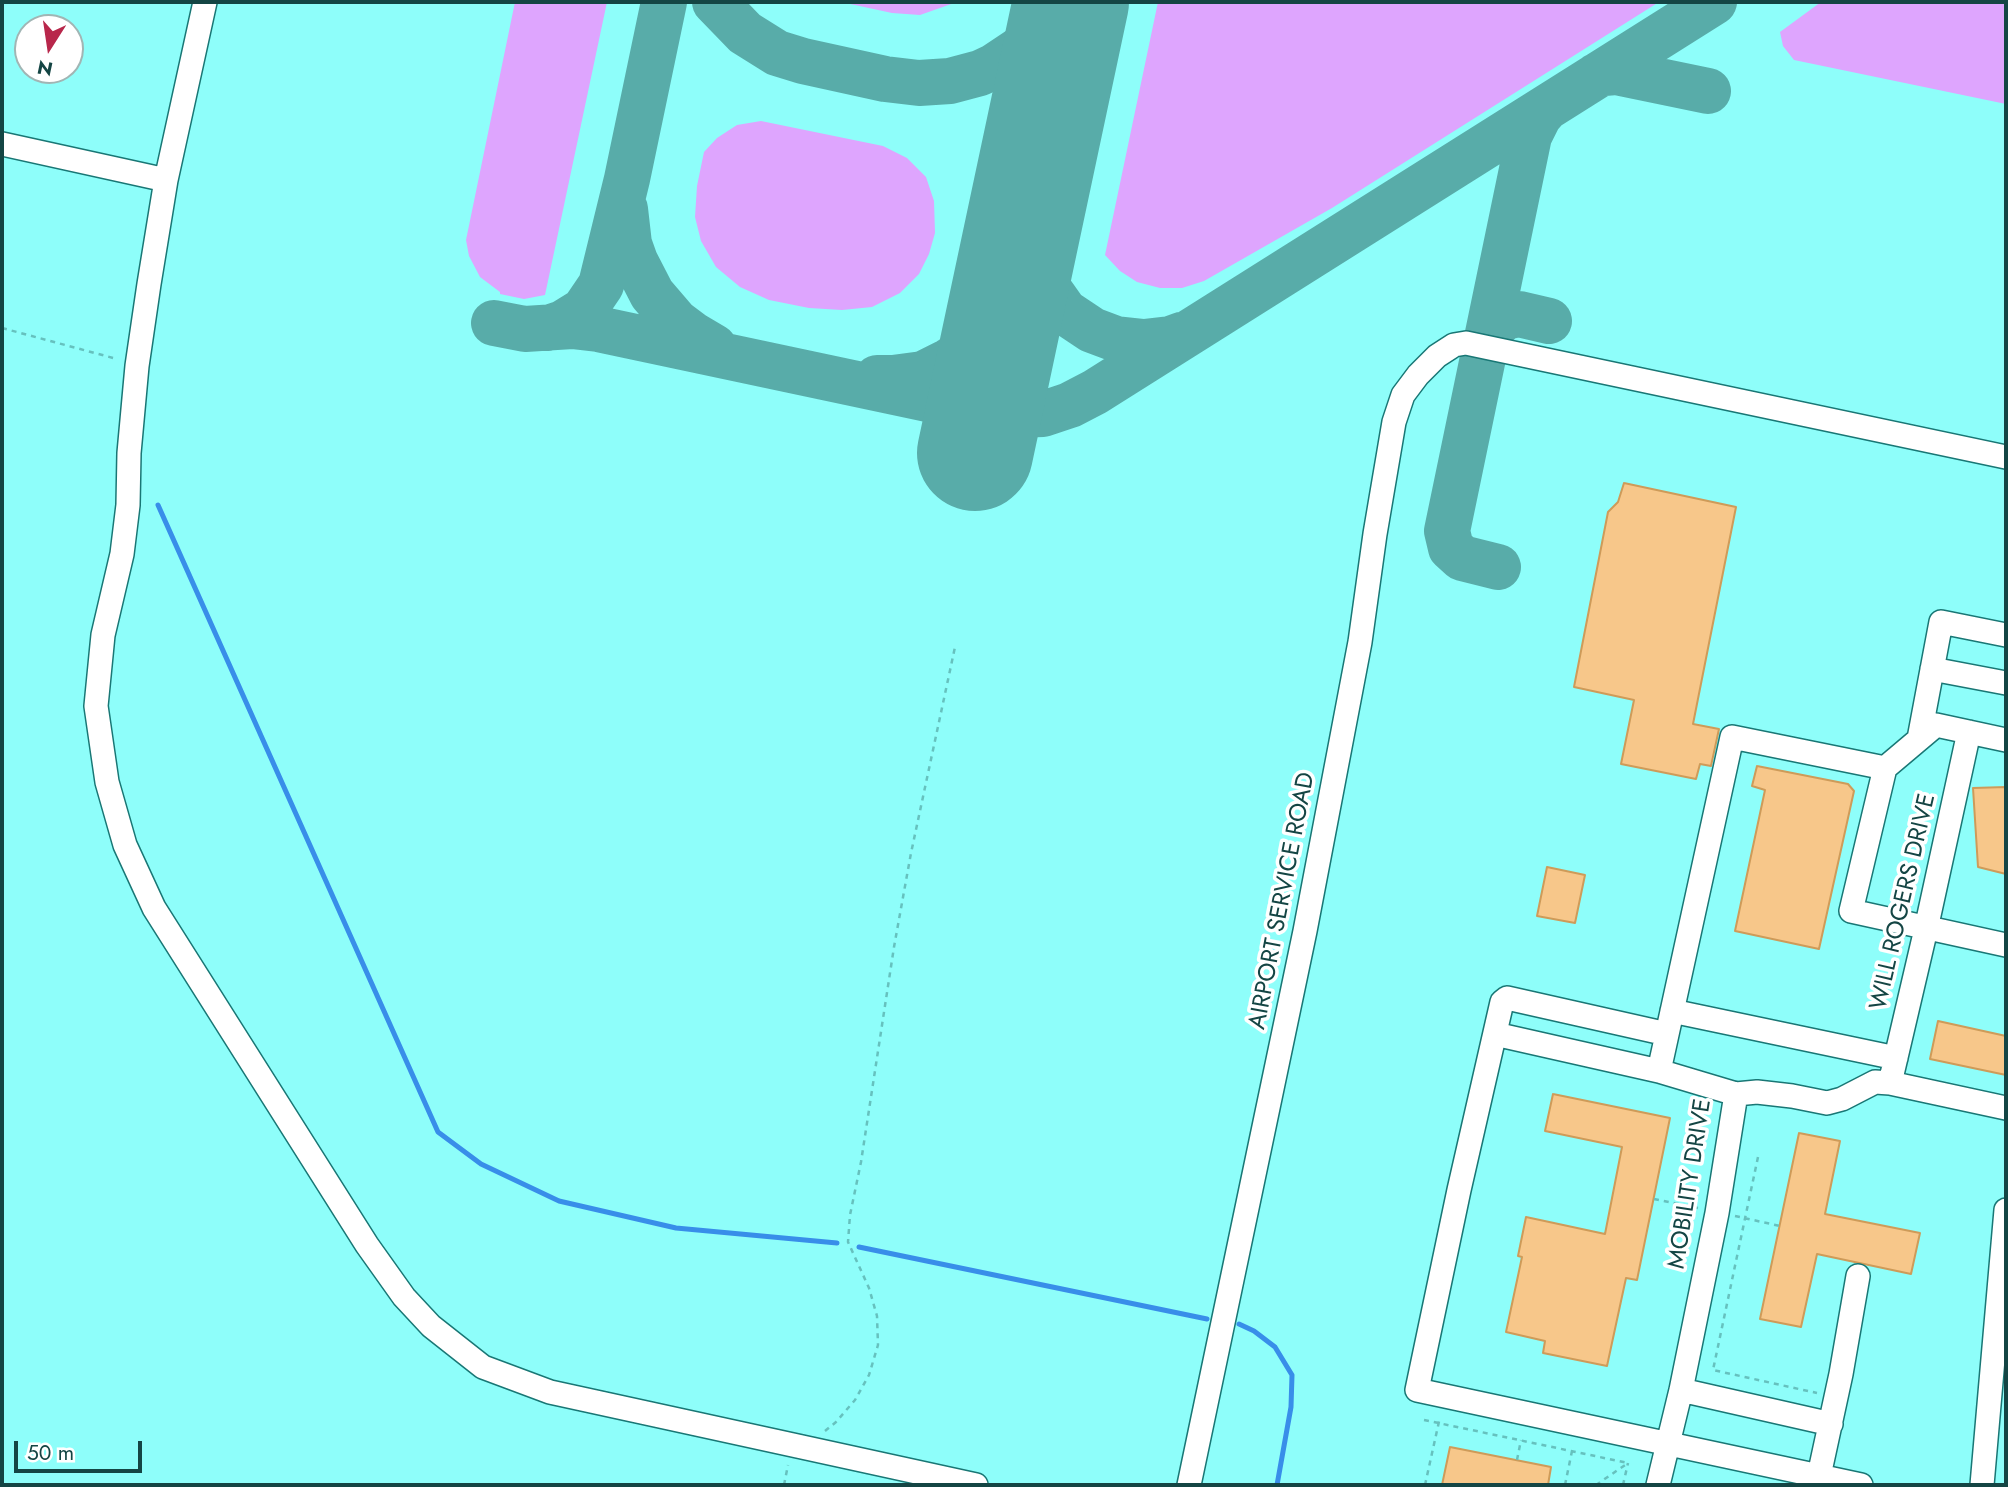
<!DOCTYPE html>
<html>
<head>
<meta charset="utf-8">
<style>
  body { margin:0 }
  #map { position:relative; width:2008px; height:1487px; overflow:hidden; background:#8efefa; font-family:Jost,sans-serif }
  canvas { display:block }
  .frame { position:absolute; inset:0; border:4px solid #144544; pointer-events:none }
  .north { position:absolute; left:14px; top:14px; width:70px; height:70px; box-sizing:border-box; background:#fff; border:2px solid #a1b5b4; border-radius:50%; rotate:192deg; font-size:19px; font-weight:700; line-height:28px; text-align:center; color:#144544 }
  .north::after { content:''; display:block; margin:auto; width:24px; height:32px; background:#b8274b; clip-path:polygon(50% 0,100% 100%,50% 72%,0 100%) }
  .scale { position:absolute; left:14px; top:1441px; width:128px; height:32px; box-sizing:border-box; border:4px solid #144544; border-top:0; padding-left:9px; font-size:21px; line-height:24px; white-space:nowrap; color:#144544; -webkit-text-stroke:5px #fff; paint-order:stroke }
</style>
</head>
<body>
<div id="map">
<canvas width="2008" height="1487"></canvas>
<div class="frame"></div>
<div class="north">N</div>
<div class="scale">50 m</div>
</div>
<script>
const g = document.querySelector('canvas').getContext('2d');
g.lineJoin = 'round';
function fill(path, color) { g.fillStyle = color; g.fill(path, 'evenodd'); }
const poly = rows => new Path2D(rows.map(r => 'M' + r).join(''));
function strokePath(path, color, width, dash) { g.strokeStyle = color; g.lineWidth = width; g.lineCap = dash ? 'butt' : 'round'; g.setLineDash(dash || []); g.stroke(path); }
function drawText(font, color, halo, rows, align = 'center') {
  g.font = font + ' Jost,sans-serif'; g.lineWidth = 7; g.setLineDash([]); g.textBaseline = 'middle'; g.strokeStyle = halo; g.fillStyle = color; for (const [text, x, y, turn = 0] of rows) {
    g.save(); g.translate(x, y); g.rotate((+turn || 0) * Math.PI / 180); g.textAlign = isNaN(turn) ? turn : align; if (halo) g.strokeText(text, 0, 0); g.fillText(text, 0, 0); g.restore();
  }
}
const green = poly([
  [515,2,607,2,545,295,524,299,500,294,500,292,480,277,469,256,466,240],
  [841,2,957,2,920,15,892,13],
  [1158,2,1659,2,1332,208,1204,281,1182,288,1160,288,1137,282,1120,271,1105,255],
  [1821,2,2006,2,2006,104,1794,60,1783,46,1780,32],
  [761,121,883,146,907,158,926,177,934,201,935,233,929,254,919,274,900,293,872,307,842,310,809,308,769,300,740,287,716,267,701,241,695,217,697,186,704,152,717,138,737,125]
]);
const stream = poly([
  [158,505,438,1132,481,1164,559,1201,676,1228,837,1243],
  [859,1247,1207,1319],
  [1239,1324,1254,1331,1275,1347,1292,1375,1291,1407,1277,1485]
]);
const taxiway = poly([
  [715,2,745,33,777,53,803,61,885,79,919,83,950,81,980,73,995,66,1022,48,1046,23,1060,2],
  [1596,76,1604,73,1616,72,1708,91],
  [1029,202,1031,241,1039,268,1048,288,1065,312,1092,330,1116,339,1144,342,1170,339,1181,335],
  [625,209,629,244,635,261,652,294,676,322,692,334,714,347],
  [494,323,525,329,572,326,598,329,984,411,1014,415,1043,414,1070,405,1095,392,1714,2],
  [548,328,563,323,584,310,601,285,627,179,664,2],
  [1486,340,1493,327,1505,317,1519,314,1549,321],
  [877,378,893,378,923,374,949,361,971,347,1002,302,1014,271],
  [1498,567,1462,558,1451,548,1447,531,1529,136,1539,116,1546,108]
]);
const runway = poly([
  [975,453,1071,2]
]);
const building = poly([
  [1624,483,1736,507,1693,724,1719,729,1711,766,1700,764,1696,779,1621,764,1634,700,1574,687,1608,512,1618,502,1624,483],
  [1757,766,1848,784,1854,791,1819,949,1735,931,1765,790,1752,786,1757,766],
  [2006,787,2006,874,1978,867,1973,788,2006,787],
  [1547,867,1585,875,1575,923,1537,916,1547,867],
  [1938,1021,2006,1036,2006,1075,1930,1059,1938,1021],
  [1553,1094,1670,1118,1637,1280,1626,1278,1607,1366,1543,1353,1545,1341,1506,1332,1522,1257,1518,1256,1526,1217,1605,1234,1622,1147,1545,1131,1553,1094],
  [1799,1133,1840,1141,1825,1214,1920,1233,1911,1274,1817,1254,1801,1327,1760,1319,1799,1133],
  [1450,1447,1551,1467,1548,1485,1442,1485,1450,1447]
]);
const path = poly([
  [2,328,117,359],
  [1758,1157,1713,1370,1817,1393],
  [1654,1199,1698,1208],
  [1735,1216,1780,1226],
  [1424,1420,1628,1463],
  [825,1431,836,1422,855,1400,869,1375,878,1345,877,1316,869,1288,848,1242,850,1215,861,1162,894,947,911,853,955,647],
  [1517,1460,1521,1440],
  [784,1485,788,1465],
  [1425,1485,1440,1417],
  [1565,1485,1572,1451],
  [1596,1485,1628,1463],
  [1623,1485,1628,1463]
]);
const minor = poly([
  [205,2,166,180,149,284,137,366,129,453,128,505,122,554,103,635,96,706,107,782,125,845,154,908,367,1245,404,1297,431,1326,483,1367,550,1392,976,1485],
  [2,144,166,180],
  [1932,669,2006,683],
  [1919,739,1941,622,2006,635],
  [1885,768,1851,911,2006,945],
  [1672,1011,1896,1058],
  [1495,1034,1659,1071],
  [1667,1034,1507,998,1502,1002,1459,1190,1417,1390,1861,1485],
  [1890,1083,1926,929,1969,732],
  [1736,1094,1757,1092,1792,1096,1827,1103,1842,1099,1875,1082,1890,1083,2006,1108],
  [1681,1390,1831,1424],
  [1189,1485,1305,931,1360,642,1375,534,1394,422,1403,395,1418,375,1437,356,1454,345,1466,343,2006,457],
  [1658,1485,1681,1390,1717,1213,1736,1094,1659,1071,1732,737,1885,768,1936,725,2006,740],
  [1817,1485,1841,1374,1858,1276],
  [1982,1485,2006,1210]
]);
const streetNames = [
  ["AIRPORT SERVICE ROAD",1283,901,-79],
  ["WILL ROGERS DRIVE",1904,902,-77],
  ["MOBILITY DRIVE",1691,1184,-81]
];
fill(green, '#dea5fe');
strokePath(stream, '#388ee9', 5);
strokePath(taxiway, '#58aca9', 46);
strokePath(runway, '#58aca9', 116);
fill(building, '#f7c78a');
strokePath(building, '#ce9b59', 2);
strokePath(minor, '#197775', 26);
strokePath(path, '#66c1be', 2.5, [5, 5]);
strokePath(minor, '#fff', 23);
drawText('24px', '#144544', '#fff', streetNames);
</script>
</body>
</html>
